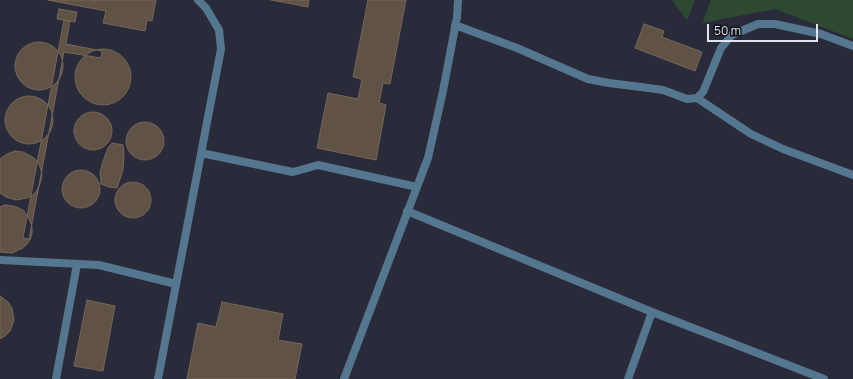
<!DOCTYPE html>
<html>
<head>
<meta charset="utf-8">
<style>
  body { margin:0 }
  #map { position:relative; width:853px; height:379px; overflow:hidden; background:#2a2b3a; font-family:Manrope,sans-serif }
  canvas { display:block }
  .scale { position:absolute; left:707px; top:24px; width:111px; height:18px; box-sizing:border-box; border:2px solid #e3e4ee; border-top:0; padding-left:5px; font-size:12px; line-height:14px; white-space:nowrap; color:#e3e4ee; -webkit-text-stroke:3px #13141b; paint-order:stroke }
</style>
</head>
<body>
<div id="map">
<canvas width="853" height="379"></canvas>
<div class="scale">50 m</div>
</div>
<script>
const g = document.querySelector('canvas').getContext('2d');
g.lineJoin = 'round';
function fill(path, color) { g.fillStyle = color; g.fill(path, 'evenodd'); }
const poly = rows => new Path2D(rows.map(r => 'M' + r).join(''));
function strokePath(path, color, width, dash) { g.strokeStyle = color; g.lineWidth = width; g.lineCap = dash ? 'butt' : 'round'; g.setLineDash(dash || []); g.stroke(path); }
const green = poly([
  [672,0,695,0,687,20],
  [711,0,853,0,853,39,775,9,702,23]
]);
const building = poly([
  [48,0,156,0,152,21,147,20,145,31,103,23,106,11,48,0],
  [271,0,309,0,308,7,271,0],
  [368,0,406,0,390,84,383,83,379,103,386,105,376,160,317,148,328,93,358,99,362,79,353,77,368,0],
  [59,9,77,12,75,22,57,19,59,9],
  [64,20,70,21,66,44,102,51,101,58,64,52,29,239,23,238,64,20],
  [644,24,664,31,662,37,702,52,695,71,635,48,644,24],
  '15 66a24 24 0 1 1 48 0a24 24 0 1 1-48 0Z',
  '75 77a28 28 0 1 1 56 0a28 28 0 1 1-56 0Z',
  '5 120a24 24 0 1 1 48 0a24 24 0 1 1-48 0Z',
  '74 131a19 19 0 1 1 38 0a19 19 0 1 1-38 0Z',
  '126 141a19 19 0 1 1 38 0a19 19 0 1 1-38 0Z',
  [112,143,123,145,124,153,123,170,117,188,109,187,101,184,101,181,100,173,102,164,108,148,112,143],
  [15,151,23,152,34,158,38,162,40,167,42,174,41,180,39,186,37,190,33,195,27,198,16,200,6,197,0,193,0,159,7,154,15,151],
  '62 189a19 19 0 1 1 38 0a19 19 0 1 1-38 0Z',
  '115 200a18 18 0 1 1 36 0a18 18 0 1 1-36 0Z',
  [5,205,13,206,19,208,24,211,30,221,32,227,32,234,30,240,27,244,23,248,12,253,0,252,0,207,5,205],
  [0,296,8,302,12,308,14,320,10,331,5,336,0,339,0,296],
  [87,300,115,306,103,371,74,366,87,300],
  [222,302,283,314,278,340,302,344,295,379,187,379,198,323,216,327,222,302]
]);
const lane = poly([
  [455,25,517,48,588,79,609,83,641,87,663,90,687,99,697,98,703,92,721,48,732,35,758,24,775,24,821,34,853,46],
  [697,98,751,134,783,149,853,175],
  [201,153,293,172,318,165,417,187],
  [407,211,652,312],
  [0,260,99,265,176,284],
  [56,379,77,264],
  [158,379,221,49,219,30,206,8,198,0],
  [344,379,428,158,443,91,457,17,458,0],
  [628,379,652,312,824,379]
]);
fill(green, '#2d4931');
fill(building, '#605245');
strokePath(building, '#76675a', 1);
strokePath(lane, '#54768e', 8);
</script>
</body>
</html>
